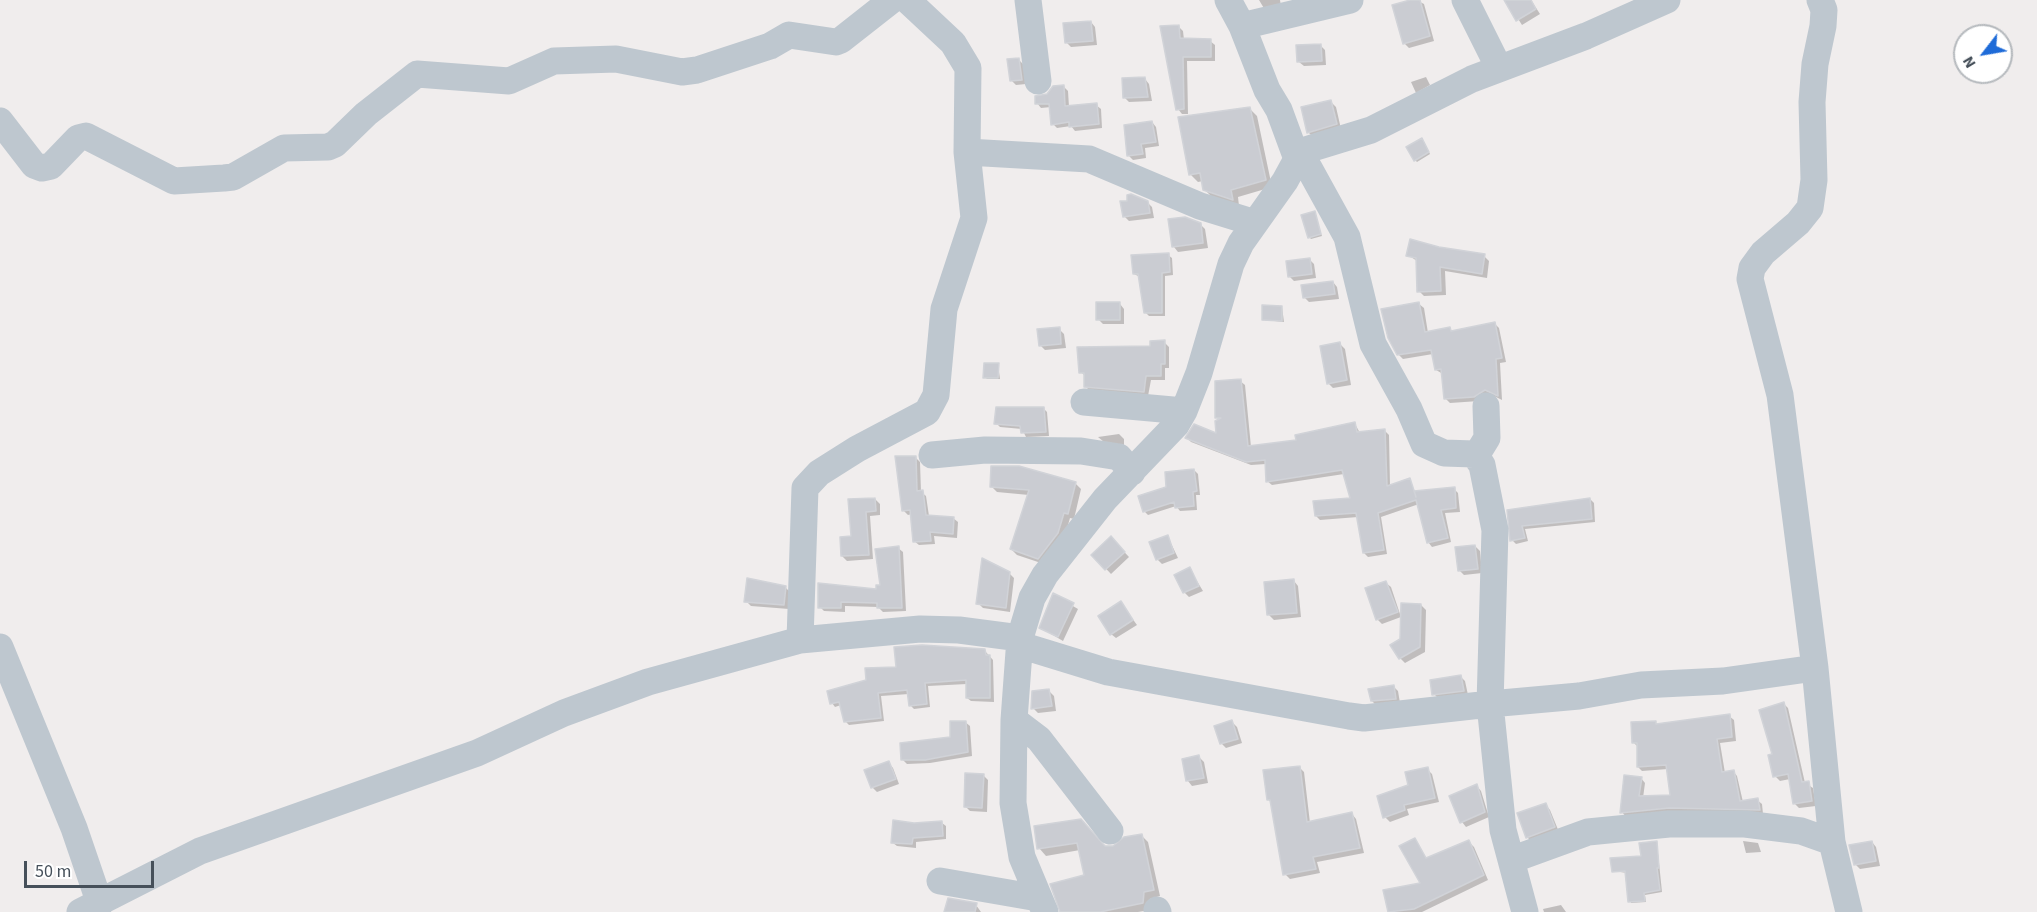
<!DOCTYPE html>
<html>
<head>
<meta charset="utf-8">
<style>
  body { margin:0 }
  #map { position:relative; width:2037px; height:912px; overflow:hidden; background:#f0eded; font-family:"Source Sans 3",sans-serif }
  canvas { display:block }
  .north { position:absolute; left:1953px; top:24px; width:60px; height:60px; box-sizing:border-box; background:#fff; border:2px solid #b5b9bd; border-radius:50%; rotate:239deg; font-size:16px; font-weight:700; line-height:24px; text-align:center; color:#46505a }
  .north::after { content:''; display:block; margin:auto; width:21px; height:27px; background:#1e6bd8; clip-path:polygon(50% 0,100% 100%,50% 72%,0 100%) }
  .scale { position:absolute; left:24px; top:861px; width:130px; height:27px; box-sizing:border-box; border:3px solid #46505a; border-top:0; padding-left:8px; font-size:18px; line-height:21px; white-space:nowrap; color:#46505a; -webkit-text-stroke:4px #fff; paint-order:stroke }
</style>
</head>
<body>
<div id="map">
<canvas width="2037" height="912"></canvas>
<div class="north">N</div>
<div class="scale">50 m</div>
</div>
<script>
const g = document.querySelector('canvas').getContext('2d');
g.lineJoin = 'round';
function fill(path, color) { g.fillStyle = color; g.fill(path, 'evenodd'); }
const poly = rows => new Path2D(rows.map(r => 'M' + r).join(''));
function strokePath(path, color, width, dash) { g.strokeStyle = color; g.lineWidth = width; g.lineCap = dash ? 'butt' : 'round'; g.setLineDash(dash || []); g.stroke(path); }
const shadow = poly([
  [1259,0,1280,0,1281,6,1265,10],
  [1416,0,1424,4,1434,41,1409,48,1404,43],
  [1506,0,1531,0,1540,14,1522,25],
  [1091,22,1095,27,1097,45,1071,47,1067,43],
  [1178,26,1183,31,1184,40,1210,41,1215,45,1215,61,1187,61,1188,114,1182,114,1178,109],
  [1320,45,1325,50,1326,65,1304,66,1299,62],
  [1019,60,1024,65,1026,84,1016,85,1011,80],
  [1426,77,1430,85,1416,93,1411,82],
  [1145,79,1149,84,1152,101,1129,102,1124,97],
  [1064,87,1068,91,1069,107,1096,105,1101,109,1102,128,1075,131,1071,126,1057,128,1053,124,1051,107,1041,108,1037,103],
  [1331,102,1336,107,1341,129,1313,137,1308,132],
  [1250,109,1257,116,1272,187,1238,197,1239,206,1212,197,1205,190,1203,181,1198,182,1191,175,1180,118],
  [1152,122,1156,127,1159,146,1145,148,1146,158,1133,160,1129,156],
  [1424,142,1430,154,1417,162,1415,160],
  [1147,202,1152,207,1154,218,1129,221,1124,216],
  [1314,213,1322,236,1311,239,1309,237],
  [1200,224,1205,229,1208,248,1178,252,1174,247],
  [1439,249,1484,256,1489,261,1487,278,1445,271,1446,295,1424,296,1419,291,1417,261,1408,255],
  [1168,255,1172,258,1173,275,1165,276,1165,316,1149,316,1145,312,1140,277,1134,274],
  [1309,259,1314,264,1316,278,1294,281,1289,276],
  [1333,282,1337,287,1339,299,1309,302,1304,297],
  [1120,304,1124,309,1124,324,1103,324,1098,319],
  [1419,304,1424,308,1428,333,1449,329,1452,332,1495,324,1499,328,1506,362,1500,363,1502,400,1490,394,1479,401,1450,403,1445,398,1443,374,1436,370,1433,354,1403,359,1398,354],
  [1282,307,1284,322,1264,320],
  [1059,329,1064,334,1066,348,1045,350,1040,345],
  [1164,342,1169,347,1169,368,1165,368,1165,380,1151,380,1148,396,1090,391,1085,386,1086,377,1081,372],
  [1340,344,1345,349,1351,385,1333,388,1328,383],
  [998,364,1000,379,987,379,985,377],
  [1240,381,1245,385,1251,447,1298,441,1355,424,1360,433,1385,431,1389,435,1390,486,1409,480,1416,493,1454,489,1458,493,1460,512,1445,513,1451,542,1432,547,1428,542,1419,504,1381,517,1387,554,1368,557,1364,553,1358,517,1320,520,1316,516,1352,499,1344,474,1272,485,1267,481,1266,464,1251,465,1191,442,1187,438,1218,435,1220,420,1217,417],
  [1043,408,1047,412,1049,436,1026,437,1022,429,1000,427,996,423],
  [1119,434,1124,439,1124,445,1104,442,1098,437],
  [916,458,920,462,921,492,926,496,929,516,953,518,958,522,957,538,934,536,935,544,919,545,914,541,912,514,908,515,903,510],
  [1194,470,1198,474,1200,495,1196,495,1197,510,1180,511,1176,506,1148,515,1144,511,1168,488],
  [1075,483,1081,489,1074,519,1070,518,1064,539,1044,564,1017,555,1011,549,1029,495,997,492,991,486],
  [875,499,880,504,880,515,870,516,873,559,847,561,842,556,853,538,850,501],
  [1590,499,1594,503,1595,522,1525,529,1528,541,1516,544,1512,540,1509,512],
  [1168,537,1178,558,1162,564,1157,559],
  [1111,538,1129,557,1111,574,1093,555],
  [1475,546,1480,551,1482,573,1464,575,1459,570],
  [898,548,903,552,906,611,883,612,878,607,845,606,845,612,824,611,820,607,878,590],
  [1189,568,1203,591,1189,597,1184,592],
  [1009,573,1014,578,1010,612,983,608,978,603],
  [1294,581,1298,586,1301,617,1274,620,1269,615],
  [1386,583,1391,587,1401,617,1382,624,1377,619],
  [785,587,790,592,789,609,751,606,746,601],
  [1054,595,1078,609,1063,641,1041,628],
  [1121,603,1137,625,1116,638,1111,634],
  [1421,605,1426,610,1425,652,1405,663,1400,658,1402,640],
  [985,651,993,660,994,702,971,701,967,698,967,684,928,686,930,707,914,709,910,705,909,694,881,696,884,721,849,725,845,721,841,705,835,707,832,703,867,681,897,668],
  [1460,676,1465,681,1468,695,1439,699,1434,694],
  [1393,686,1398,691,1400,703,1377,706,1372,701],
  [1049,691,1054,696,1056,711,1038,713,1033,708],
  [1783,703,1788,708,1805,783,1813,788,1816,806,1799,808,1794,803,1790,779,1780,781,1775,776,1774,755],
  [1729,716,1734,720,1736,741,1720,743,1725,773,1733,771,1737,776,1743,802,1757,800,1762,804,1763,814,1626,817,1622,812,1641,778,1645,783,1643,798,1671,796,1668,769,1642,771,1638,767,1638,747,1633,742,1655,722,1658,725],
  [965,722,970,726,972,756,930,763,907,764,902,759,952,739],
  [1232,722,1237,727,1242,743,1226,748,1221,743],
  [1199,757,1204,762,1208,783,1192,786,1188,781],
  [889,763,893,768,899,784,877,792,872,787],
  [1299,767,1304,772,1310,823,1352,814,1356,819,1364,853,1317,862,1320,873,1290,879,1285,874,1272,804,1268,799],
  [1427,769,1432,774,1439,802,1407,809,1409,815,1390,822,1385,817,1410,785],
  [983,775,988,780,987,812,970,811,965,806],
  [1477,786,1481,791,1489,817,1466,827,1462,822],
  [1546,805,1550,810,1559,832,1532,842,1527,837],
  [942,823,946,826,946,839,916,842,916,848,897,846,893,843,913,825],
  [1036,828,1111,848,1141,835,1148,842,1160,896,1150,899,1150,910,1138,912,1062,912,1085,876,1080,850,1046,856,1039,848],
  [1414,840,1427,859,1469,842,1474,847,1488,880,1422,912,1389,912,1385,891,1422,884],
  [1743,841,1758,843,1761,852,1746,853],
  [1872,842,1876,847,1880,866,1860,869,1855,864],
  [1657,843,1662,892,1645,895,1646,902,1631,903,1627,873,1613,871,1642,857],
  [976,905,981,912,946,912],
  [1561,905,1566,912,1544,912,1543,909]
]);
const building = poly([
  [1410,0,1420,0,1430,36,1403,44,1392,5,1410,0],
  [1504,0,1531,0,1536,9,1516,21,1504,0],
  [1091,21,1093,41,1065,43,1063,23,1091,21],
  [1179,25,1180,38,1211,39,1211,57,1183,57,1184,109,1176,110,1160,26,1179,25],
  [1321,44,1322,61,1297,62,1296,45,1321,44],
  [1019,58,1022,80,1010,81,1007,59,1019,58],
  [1145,77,1148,97,1123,98,1122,78,1145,77],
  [1064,85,1065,106,1097,103,1099,124,1069,127,1069,122,1051,125,1049,104,1035,104,1035,96,1047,94,1053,86,1064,85],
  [1331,100,1337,124,1307,133,1301,107,1331,100],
  [1250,107,1266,180,1231,190,1233,200,1203,190,1200,173,1189,175,1178,117,1250,107],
  [1152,121,1156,142,1141,144,1143,154,1127,156,1124,125,1152,121],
  [1422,138,1429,152,1414,161,1406,147,1422,138],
  [1131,194,1148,201,1150,213,1123,217,1120,201,1127,201,1127,195,1131,194],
  [1315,211,1321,234,1308,238,1301,215,1315,211],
  [1185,217,1201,223,1203,243,1172,247,1168,219,1185,217],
  [1410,239,1439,247,1485,254,1482,274,1440,267,1441,291,1417,292,1416,258,1406,256,1410,239],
  [1169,253,1170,272,1162,273,1162,313,1144,313,1138,274,1133,274,1131,255,1169,253],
  [1310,258,1312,274,1288,277,1286,261,1310,258],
  [1333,281,1335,294,1303,298,1301,285,1333,281],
  [1096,302,1120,302,1120,320,1096,320,1096,302],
  [1419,302,1425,332,1450,327,1451,331,1495,322,1502,358,1496,359,1498,396,1485,390,1474,397,1444,399,1441,369,1435,370,1431,350,1397,355,1388,338,1381,309,1419,302],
  [1262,305,1282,306,1282,321,1262,320,1262,305],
  [1060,327,1061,344,1039,346,1037,329,1060,327],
  [1165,340,1165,364,1161,364,1161,376,1146,376,1144,392,1084,387,1084,373,1079,373,1077,347,1150,346,1150,341,1165,340],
  [1340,342,1347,380,1327,384,1320,346,1340,342],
  [984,363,999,363,998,378,983,378,984,363],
  [1241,379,1248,446,1296,440,1295,435,1355,422,1357,432,1385,429,1387,486,1410,478,1416,497,1414,491,1455,487,1456,508,1441,510,1448,538,1427,543,1416,500,1378,513,1384,550,1363,553,1356,513,1315,516,1313,501,1350,498,1342,470,1266,482,1265,460,1246,462,1185,438,1194,424,1216,433,1215,421,1221,418,1215,418,1215,381,1241,379],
  [996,407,1044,407,1046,432,1021,433,1020,426,994,424,996,407],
  [895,456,916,456,917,491,923,490,926,515,954,517,953,534,930,532,931,541,913,542,910,510,902,511,895,456],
  [991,466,1019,466,1076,482,1068,514,1064,513,1058,533,1038,559,1010,549,1029,490,990,487,991,466],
  [1194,469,1197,491,1193,492,1194,506,1175,508,1174,502,1143,512,1138,496,1166,487,1165,472,1194,469],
  [875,498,876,511,866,512,869,555,841,556,840,537,851,536,848,499,875,498],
  [1590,498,1592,519,1522,526,1525,538,1510,541,1507,510,1590,498],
  [1168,535,1174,553,1156,560,1149,542,1168,535],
  [1111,536,1125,552,1105,570,1091,555,1111,536],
  [1475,545,1478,569,1458,571,1455,547,1475,545],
  [899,546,902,608,877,608,877,603,841,602,841,608,818,608,818,583,876,589,876,585,880,585,875,549,899,546],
  [982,558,1010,572,1006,608,976,604,982,558],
  [1190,567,1199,586,1183,593,1174,575,1190,567],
  [747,578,786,586,784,605,744,602,747,578],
  [1294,579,1297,613,1267,615,1264,582,1294,579],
  [1386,581,1398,612,1376,620,1365,588,1386,581],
  [1053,593,1074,603,1058,637,1039,628,1053,593],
  [1121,601,1133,620,1110,635,1098,616,1121,601],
  [1401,603,1421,604,1420,647,1399,659,1390,645,1400,639,1401,603],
  [922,645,985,649,986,655,990,655,990,698,966,698,966,680,925,683,927,704,909,706,907,690,878,693,881,718,844,722,839,702,830,704,827,691,866,680,865,668,896,667,894,647,922,645],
  [1461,675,1464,691,1432,695,1430,680,1461,675],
  [1394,685,1396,699,1371,701,1368,689,1394,685],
  [1049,689,1052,706,1031,709,1032,691,1049,689],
  [1784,702,1802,782,1809,781,1812,801,1793,804,1788,774,1773,777,1768,755,1772,754,1759,710,1784,702],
  [1730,714,1732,737,1717,739,1722,772,1734,770,1740,801,1758,798,1760,810,1669,808,1620,813,1624,775,1642,777,1639,796,1670,795,1666,765,1637,767,1637,743,1632,743,1631,722,1656,721,1656,724,1730,714],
  [1232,720,1238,739,1220,744,1214,726,1232,720],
  [950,721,966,721,968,752,925,760,901,760,900,743,950,737,950,721],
  [1199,755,1204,778,1186,781,1182,759,1199,755],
  [889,761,896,779,871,788,864,770,889,761],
  [1300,766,1307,822,1352,812,1360,848,1313,857,1316,869,1283,875,1270,800,1267,800,1263,770,1300,766],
  [1428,767,1435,798,1404,805,1405,810,1383,818,1377,796,1408,785,1405,772,1428,767],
  [965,773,984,774,982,808,964,807,965,773],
  [1477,784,1485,812,1460,823,1449,796,1477,784],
  [1546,803,1555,827,1526,838,1517,813,1546,803],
  [1081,819,1105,846,1113,846,1124,837,1142,834,1154,890,1144,892,1143,903,1100,912,1060,912,1050,884,1084,875,1077,843,1037,849,1034,826,1081,819],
  [893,820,914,823,942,821,943,836,913,838,912,844,891,843,893,820],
  [1415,838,1426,858,1469,840,1484,875,1414,909,1388,912,1383,890,1420,883,1399,846,1415,838],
  [1657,841,1659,868,1657,868,1660,890,1644,893,1645,901,1628,902,1625,871,1612,872,1610,858,1641,856,1639,843,1657,841],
  [1872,841,1876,861,1854,865,1849,845,1872,841],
  [948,898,977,903,975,912,944,912,948,898]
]);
const minor = poly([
  [1028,0,1038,81],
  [1465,0,1499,68],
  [1820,0,1824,10,1823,26,1815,64,1812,102,1814,180,1810,208,1798,223,1763,253,1752,268,1750,279,1780,395,1815,668,1832,842,1849,912],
  [1242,26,1350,0],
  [0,121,34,165,42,168,51,166,78,138,86,136,174,181,224,178,233,177,284,148,328,147,335,144,366,114,417,74,509,81,554,61,616,59,682,72,697,70,770,46,789,35,836,42,841,40,892,0],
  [967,152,1089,159,1200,206,1255,223],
  [1296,153,1371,130,1472,79,1586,36,1667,0],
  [1084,402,1184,411],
  [932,455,985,450,1081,451,1119,457,1132,472],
  [1476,456,1487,438,1486,406],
  [800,640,805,488,819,473,857,449,927,412,936,395,944,309,974,218,967,152,968,68,953,43,907,0],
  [1020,645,1108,672,1349,716,1364,718,1490,704,1495,530,1482,465,1474,454,1444,453,1424,444,1409,409,1373,344,1347,237,1309,168,1296,160],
  [0,647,74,828,100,904],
  [1014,720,1039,739,1110,831],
  [1511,860,1588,832,1669,824,1745,824,1801,831,1832,842],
  [940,881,1038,898],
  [1157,910,1158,912],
  [80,912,200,851,477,753,564,713,648,682,800,640,920,629,959,630,1020,638],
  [1045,912,1022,857,1013,803,1014,720,1020,638,1032,598,1045,575,1105,499,1176,425,1184,411,1199,373,1231,264,1241,243,1285,181,1297,159,1279,110,1267,90,1242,26,1228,0],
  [1525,912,1503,830,1490,704,1579,696,1641,685,1723,681,1815,668]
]);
fill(shadow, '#0003');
fill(building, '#caccd2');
strokePath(building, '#d1d3d8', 1.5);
strokePath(minor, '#bec7cf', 27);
</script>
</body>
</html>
